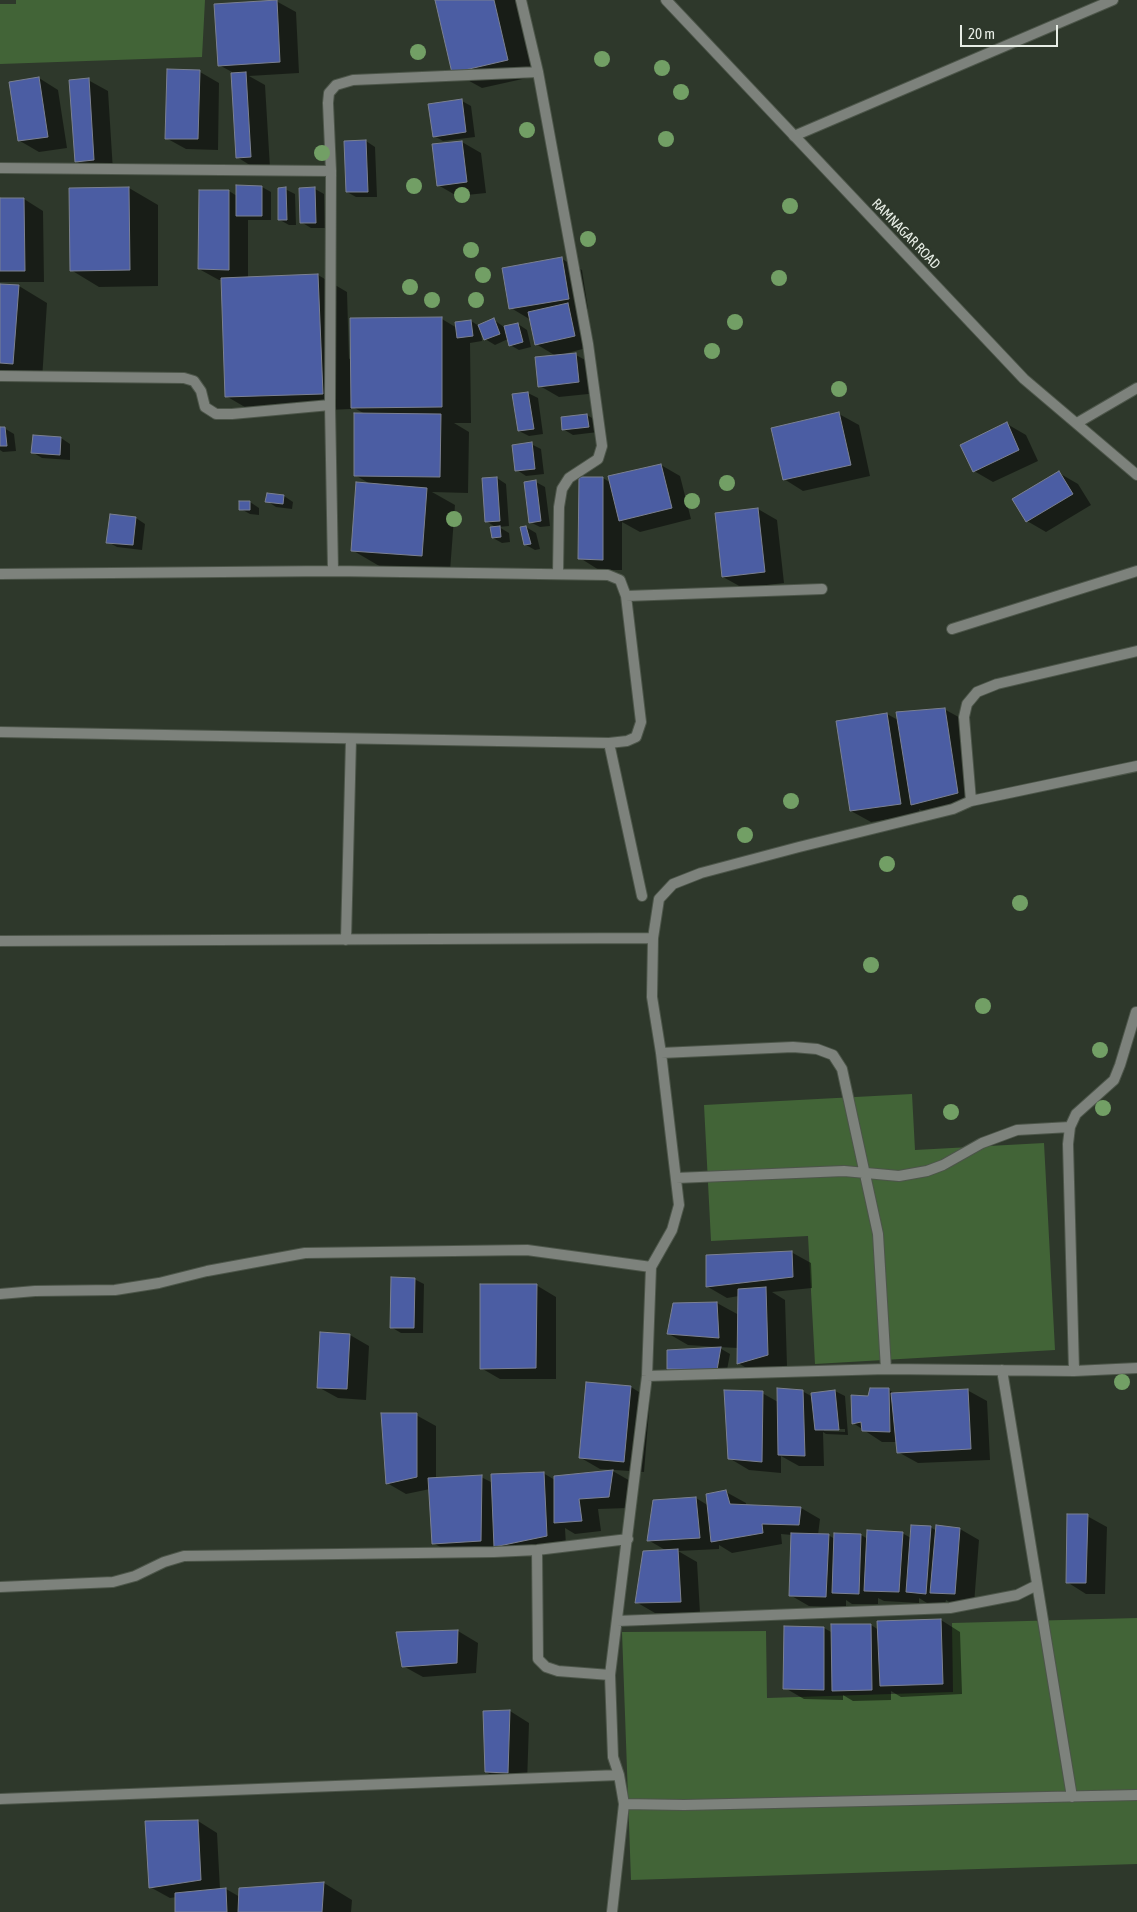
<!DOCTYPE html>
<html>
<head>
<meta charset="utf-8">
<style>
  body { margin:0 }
  #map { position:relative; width:1137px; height:1912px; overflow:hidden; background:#2e382b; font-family:"Asap Condensed",sans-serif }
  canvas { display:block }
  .scale { position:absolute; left:960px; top:25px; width:98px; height:22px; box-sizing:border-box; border:2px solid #e7ede5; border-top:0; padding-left:6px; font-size:15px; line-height:18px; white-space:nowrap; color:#e7ede5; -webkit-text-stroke:4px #2e382b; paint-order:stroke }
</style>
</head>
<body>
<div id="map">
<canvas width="1137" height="1912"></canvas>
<div class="scale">20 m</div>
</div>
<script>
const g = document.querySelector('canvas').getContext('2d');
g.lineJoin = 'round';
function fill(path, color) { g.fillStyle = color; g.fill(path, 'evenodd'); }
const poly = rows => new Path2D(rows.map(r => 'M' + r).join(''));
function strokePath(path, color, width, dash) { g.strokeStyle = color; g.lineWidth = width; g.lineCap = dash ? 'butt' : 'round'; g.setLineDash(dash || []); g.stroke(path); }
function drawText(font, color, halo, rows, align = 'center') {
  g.font = font + ' "Asap Condensed",sans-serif'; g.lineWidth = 5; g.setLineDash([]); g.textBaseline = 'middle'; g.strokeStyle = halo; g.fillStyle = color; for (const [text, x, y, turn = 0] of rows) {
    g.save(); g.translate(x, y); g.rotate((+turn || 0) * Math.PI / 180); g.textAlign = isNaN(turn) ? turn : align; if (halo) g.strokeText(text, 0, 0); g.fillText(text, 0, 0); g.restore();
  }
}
const green = poly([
  [16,0,205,0,202,57,0,64,0,4,16,4],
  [912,1094,915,1150,1044,1143,1055,1350,815,1364,808,1236,711,1241,704,1105],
  [1137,1618,1137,1864,631,1880,622,1632,766,1631,767,1698,953,1692,952,1623]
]);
const shadow = poly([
  [437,0,519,0,536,76,482,88,453,72],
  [276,1,296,12,299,73,249,76,265,85,270,168,256,169,237,157,232,72,219,65],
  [200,72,219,83,218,150,186,149,166,138],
  [39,78,58,90,67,148,39,152,20,141],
  [88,80,108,91,113,171,95,172,76,161],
  [462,101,471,106,475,137,443,141,434,136],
  [366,141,375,147,377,197,356,197,347,192],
  [462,142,481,153,486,193,457,196,438,185],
  [262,187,271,192,271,220,248,220,248,278,318,275,347,292,349,359,442,319,457,328,471,321,479,326,494,320,504,327,518,324,527,330,531,347,519,350,510,345,508,339,495,345,485,339,481,331,482,341,470,343,471,423,454,423,469,432,468,493,432,492,455,505,450,571,381,567,352,550,372,485,355,475,365,414,351,406,351,409,255,413,226,396,222,280,219,280,199,269,229,191,237,196],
  [129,188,158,205,158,286,99,287,71,270,70,189],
  [285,189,295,194,296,225,289,225,280,220],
  [315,189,324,194,325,228,311,228,301,222],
  [24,199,43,211,44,282,0,282,0,200],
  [562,259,582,270,588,309,579,311,588,316,594,346,556,356,536,344,531,320,511,308],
  [0,285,19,286,47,303,42,380,0,377],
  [576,355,596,366,598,393,559,397,540,386],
  [528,393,538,398,543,434,529,436,519,431,514,395],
  [839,414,859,425,870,476,803,491,784,479],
  [587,415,597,421,598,432,573,435,563,429],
  [1007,424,1026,435,1038,461,993,482,974,471],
  [0,428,4,428,14,434,16,451,3,452,0,450],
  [34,437,61,438,70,444,70,460,42,458,32,452],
  [531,444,541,449,544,474,526,476,517,470],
  [661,465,680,476,691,519,640,532,622,522,622,570,599,570,580,558,580,478,603,478,611,483],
  [1059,473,1078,484,1091,505,1046,532,1027,521],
  [497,478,506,484,509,526,499,527,509,533,510,542,502,543,493,538,497,528,486,521],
  [536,482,545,487,550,526,540,527,530,522],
  [284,496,293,502,292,509,276,507,267,501],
  [250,502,259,508,259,515,250,514,241,509],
  [758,509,777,520,784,583,743,588,723,577],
  [136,518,145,524,142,550,117,547,108,542],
  [526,527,536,533,540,549,535,550,526,545],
  [944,709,964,720,977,804,931,816,919,809,920,814,871,822,851,811,887,714,898,720],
  [791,1252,811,1263,812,1288,772,1292,785,1300,787,1366,757,1374,738,1363,738,1348,718,1347,730,1354,726,1375,678,1374,669,1368,717,1349,717,1347,688,1345,669,1334,717,1303,739,1315,739,1296,727,1298,708,1287],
  [414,1279,424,1284,423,1333,401,1333,391,1327],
  [536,1285,556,1297,556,1379,500,1379,481,1368],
  [350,1335,369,1346,366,1400,338,1398,318,1387],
  [587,1383,631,1387,650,1399,644,1472,600,1469,581,1458],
  [889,1390,896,1394,967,1390,987,1401,990,1460,918,1463,898,1452,897,1442,882,1442,853,1423,869,1397],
  [802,1391,813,1397,812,1394,835,1391,845,1396,848,1435,826,1434,823,1432,824,1466,799,1466,781,1456,781,1473,749,1470,729,1458,762,1393,778,1402],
  [824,1429,845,1429,845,1432,824,1431],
  [416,1415,436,1426,436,1479,481,1477,493,1483,543,1473,555,1480,611,1470,632,1482,628,1508,598,1509,601,1531,575,1534,565,1528,566,1546,514,1557,500,1549,453,1554,433,1543,430,1489,406,1494,387,1483],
  [726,1492,746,1503,746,1506,801,1508,820,1519,818,1535,828,1535,835,1539,861,1535,868,1539,902,1533,911,1538,930,1527,937,1531,960,1529,979,1540,974,1604,951,1603,946,1600,945,1604,927,1603,919,1598,919,1603,884,1601,878,1598,878,1604,852,1604,846,1600,846,1607,809,1606,790,1595,792,1535,781,1534,782,1544,732,1553,719,1545,719,1549,678,1551,697,1562,700,1613,655,1613,636,1602,667,1551,648,1540,654,1502,696,1498,709,1506],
  [1087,1516,1107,1527,1105,1594,1086,1594,1067,1582],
  [941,1620,960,1632,962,1694,901,1697,891,1691,891,1700,853,1701,843,1695,843,1700,804,1699,785,1688,824,1628,833,1633,871,1625,879,1630],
  [458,1631,478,1643,476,1673,423,1677,403,1666,398,1633],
  [510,1711,529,1723,527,1784,505,1783,486,1772],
  [198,1821,217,1833,220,1890,226,1889,240,1897,324,1883,352,1900,351,1912,176,1912,177,1897,170,1898,150,1887]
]);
const building = poly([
  [277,0,280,62,218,66,214,4,277,0],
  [435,0,494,0,508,60,452,73,435,0],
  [167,69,200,70,198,139,165,139,167,69],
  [246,72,251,157,236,158,231,73,246,72],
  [39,77,48,137,18,141,9,82,39,77],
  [89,78,94,160,75,162,69,80,89,78],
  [462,99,466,132,433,137,428,104,462,99],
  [366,140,368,192,346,192,344,141,366,140],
  [462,141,467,182,437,186,432,144,462,141],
  [236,185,262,186,262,216,236,216,236,185],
  [129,187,130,270,70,271,69,188,129,187],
  [286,187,287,220,278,220,278,188,286,187],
  [315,187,316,223,300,223,299,188,315,187],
  [199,190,229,190,229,270,198,269,199,190],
  [0,198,24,198,25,271,0,271,0,198],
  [562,257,569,299,509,309,502,268,562,257],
  [318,274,323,394,225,397,221,278,318,274],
  [0,284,19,285,13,364,0,363,0,284],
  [568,303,575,336,535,345,528,312,568,303],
  [442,317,442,407,351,408,350,318,442,317],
  [494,318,500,334,484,340,478,325,494,318],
  [471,320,473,336,457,338,455,322,471,320],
  [518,323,523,342,509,346,504,326,518,323],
  [576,353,579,382,538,387,535,357,576,353],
  [528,392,534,429,518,431,512,394,528,392],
  [839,412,851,465,783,480,771,428,839,412],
  [354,413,441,414,440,477,354,476,354,413],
  [587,414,589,427,562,430,561,417,587,414],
  [1007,422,1019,450,973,472,960,445,1007,422],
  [0,427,5,427,7,446,0,446,0,427],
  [33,435,61,437,60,455,31,453,33,435],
  [532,442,535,469,515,471,512,445,532,442],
  [661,464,672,508,619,521,608,476,661,464],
  [1059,471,1073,494,1026,522,1012,499,1059,471],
  [497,477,500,521,485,522,482,478,497,477],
  [579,477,603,477,603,560,578,559,579,477],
  [536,480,541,521,529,523,524,482,536,480],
  [356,482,427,488,422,556,351,551,356,482],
  [267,493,284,495,283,504,265,502,267,493],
  [239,501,250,501,250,510,239,510,239,501],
  [758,508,765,572,722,577,715,513,758,508],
  [110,514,136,517,133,545,106,543,110,514],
  [500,526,501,537,492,538,490,527,500,526],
  [526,526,531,544,524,545,520,527,526,526],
  [945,708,958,793,911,805,896,712,945,708],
  [887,713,901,804,850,811,836,721,887,713],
  [792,1251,793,1277,706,1287,706,1255,792,1251],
  [391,1277,415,1278,414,1328,390,1328,391,1277],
  [480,1284,537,1284,536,1368,480,1369,480,1284],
  [766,1287,768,1355,737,1364,738,1289,766,1287],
  [717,1302,719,1338,667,1334,673,1303,717,1302],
  [320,1332,350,1334,347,1389,317,1388,320,1332],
  [721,1347,717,1370,667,1369,667,1350,721,1347],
  [586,1382,631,1386,624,1462,579,1458,586,1382],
  [777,1388,803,1390,805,1456,778,1455,777,1388],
  [870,1388,889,1388,890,1432,862,1431,861,1422,852,1424,851,1395,868,1396,870,1388],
  [968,1389,971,1449,897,1453,891,1393,968,1389],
  [724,1390,763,1391,762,1462,728,1459,724,1390],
  [835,1390,839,1430,815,1430,811,1393,835,1390],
  [381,1413,417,1413,417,1477,386,1484,381,1413],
  [613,1470,609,1497,579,1499,582,1521,554,1523,554,1476,613,1470],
  [544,1472,547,1536,494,1547,491,1474,544,1472],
  [482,1475,481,1541,432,1544,428,1478,482,1475],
  [726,1490,730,1504,801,1507,799,1525,762,1524,763,1533,711,1542,706,1494,726,1490],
  [696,1497,700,1538,647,1541,653,1500,696,1497],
  [1067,1514,1088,1514,1086,1583,1066,1583,1067,1514],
  [911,1525,931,1526,926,1594,906,1592,911,1525],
  [936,1525,960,1528,955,1594,930,1593,936,1525],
  [867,1530,903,1532,899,1592,864,1591,867,1530],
  [791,1533,829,1534,826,1597,789,1596,791,1533],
  [834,1533,861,1534,859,1594,832,1593,834,1533],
  [678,1549,681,1602,635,1603,643,1551,678,1549],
  [941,1619,943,1684,880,1686,877,1621,941,1619],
  [831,1624,871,1624,872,1690,832,1691,831,1624],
  [784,1626,824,1627,824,1690,783,1689,784,1626],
  [458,1630,457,1663,402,1667,396,1632,458,1630],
  [510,1710,508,1773,485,1772,483,1711,510,1710],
  [198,1820,201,1880,149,1888,145,1821,198,1820],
  [324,1882,322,1912,238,1912,239,1888,324,1882],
  [226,1888,227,1912,175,1912,175,1893,226,1888]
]);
const service = poly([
  [794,136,1113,0],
  [1077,423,1137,388]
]);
const minor = poly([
  [666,0,1024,379,1137,475],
  [538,72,588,344,602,446,598,459,569,478,562,489,559,507,558,574],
  [0,168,331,171],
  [0,376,184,378,194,381,201,391,205,407,216,414,232,414,330,405],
  [333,571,330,405,331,171,328,103,329,93,336,85,353,80,538,72,521,0],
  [0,574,333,571,608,575,620,580,626,596,641,722,636,737,627,741,609,743,0,732],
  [626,596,822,589],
  [952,629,1137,571],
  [609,743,642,896],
  [971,801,1137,766],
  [346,940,351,739],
  [0,941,653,938,659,899,673,884,701,873,799,847,953,809,971,801,964,717,967,704,977,692,997,684,1137,651],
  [661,1053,793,1047,817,1049,833,1055,842,1069,878,1234,886,1369],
  [676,1178,844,1171,899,1176,927,1171,943,1165,982,1143,1017,1130,1070,1127],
  [0,1294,35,1291,115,1290,159,1283,207,1271,305,1253,527,1250,651,1267],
  [1002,1370,1072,1797],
  [1074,1371,1068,1144,1070,1127,1076,1114,1114,1080,1120,1065,1136,1012],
  [647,1376,886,1369,1074,1371,1137,1368],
  [537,1550,538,1659,546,1667,558,1671,610,1675],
  [0,1587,113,1582,135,1576,164,1562,184,1556,494,1552,537,1550,628,1539],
  [617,1621,950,1608,1017,1595,1037,1585],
  [0,1799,619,1775],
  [624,1804,684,1805,1137,1795],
  [612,1912,624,1804,619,1775,613,1757,610,1675,647,1376,651,1267,672,1230,679,1205,661,1053,652,997,653,938]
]);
const trees = [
  [418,52],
  [602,59],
  [662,68],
  [681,92],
  [527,130],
  [666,139],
  [322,153],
  [414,186],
  [462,195],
  [790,206],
  [588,239],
  [471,250],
  [483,275],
  [779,278],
  [410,287],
  [432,300],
  [476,300],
  [735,322],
  [712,351],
  [839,389],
  [727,483],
  [692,501],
  [454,519],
  [791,801],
  [745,835],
  [887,864],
  [1020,903],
  [871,965],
  [983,1006],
  [1100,1050],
  [1103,1108],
  [951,1112],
  [1122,1382]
];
const streetNames = [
  ["RAMNAGAR ROAD",906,234,46]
];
fill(green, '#426437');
fill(shadow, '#0007');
fill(building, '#4b5da3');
strokePath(building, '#7b8091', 1);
strokePath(service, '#4c5549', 12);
strokePath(minor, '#4c5549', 12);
strokePath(service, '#7d827c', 10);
strokePath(minor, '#7d827c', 10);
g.fillStyle = '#729f65';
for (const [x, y] of trees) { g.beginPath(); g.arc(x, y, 8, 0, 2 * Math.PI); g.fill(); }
drawText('14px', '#e7ede5', '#2e382b', streetNames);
</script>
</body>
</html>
